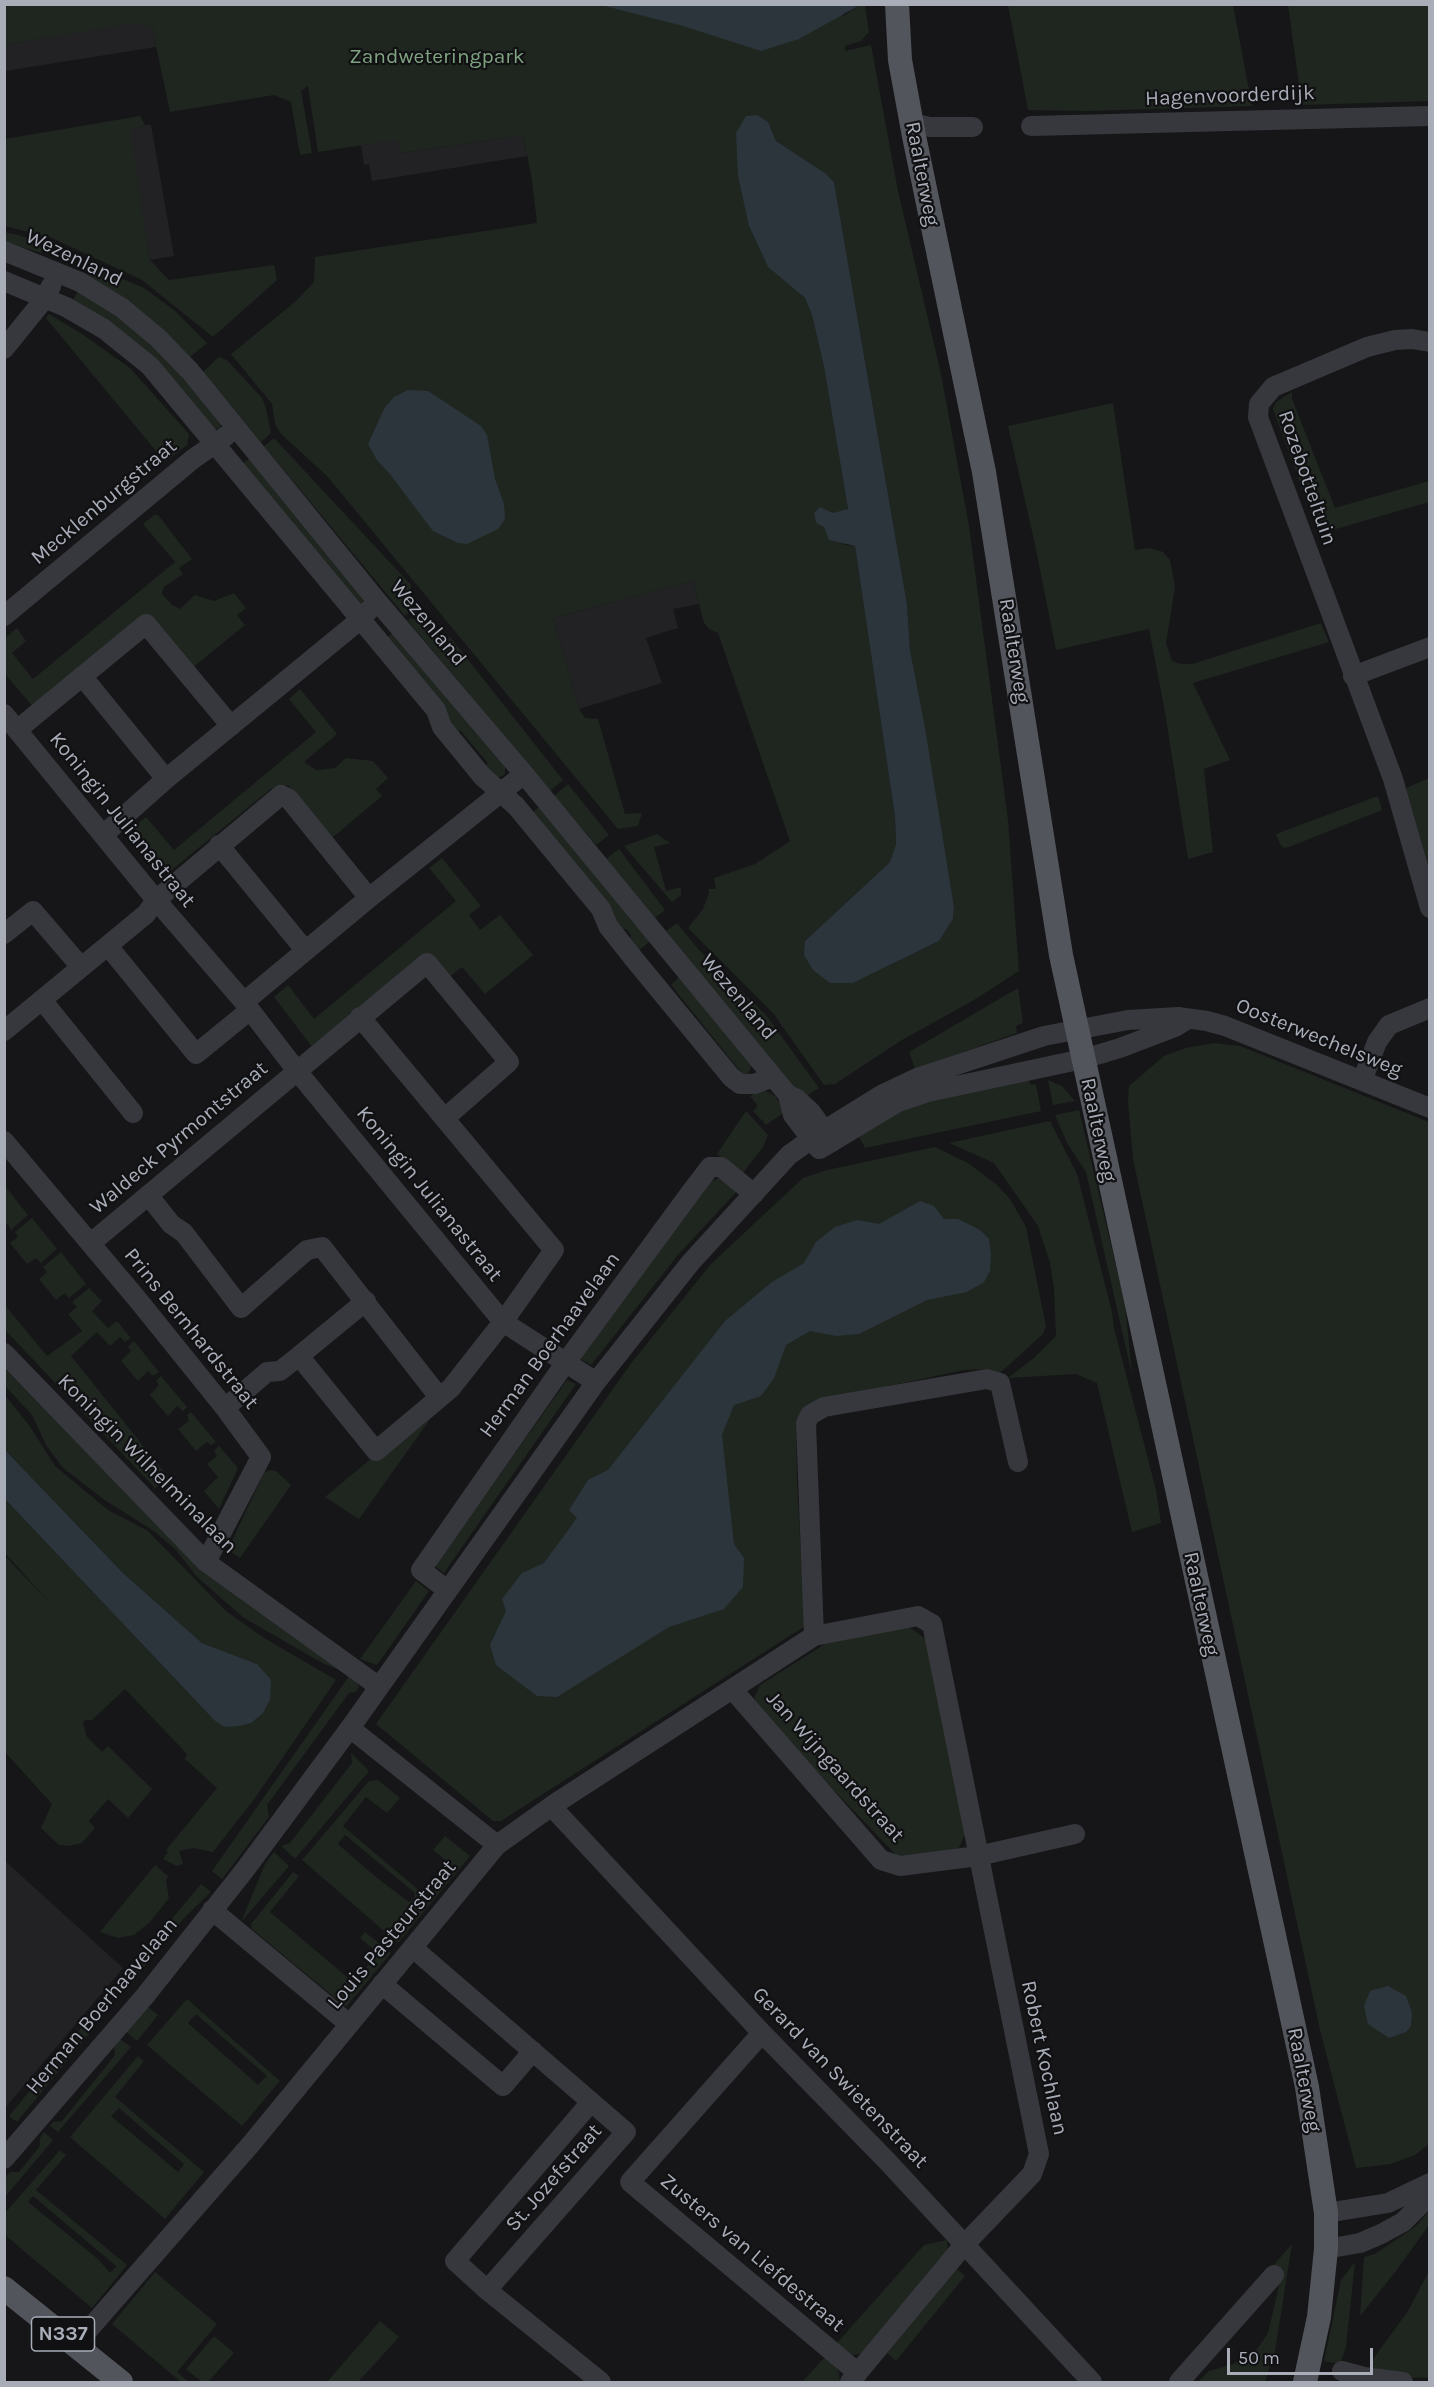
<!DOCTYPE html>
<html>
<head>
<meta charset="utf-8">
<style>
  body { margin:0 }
  #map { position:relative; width:1434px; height:2387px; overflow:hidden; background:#161618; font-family:Karla,sans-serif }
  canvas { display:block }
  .frame { position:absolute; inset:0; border:6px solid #a8adb8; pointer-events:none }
  .scale { position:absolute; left:1227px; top:2348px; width:146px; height:27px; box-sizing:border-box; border:3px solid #a8adb8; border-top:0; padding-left:8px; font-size:18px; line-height:21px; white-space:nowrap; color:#a8adb8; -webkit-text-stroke:4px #111113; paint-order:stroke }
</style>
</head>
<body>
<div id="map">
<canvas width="1434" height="2387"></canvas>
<div class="frame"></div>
<div class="scale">50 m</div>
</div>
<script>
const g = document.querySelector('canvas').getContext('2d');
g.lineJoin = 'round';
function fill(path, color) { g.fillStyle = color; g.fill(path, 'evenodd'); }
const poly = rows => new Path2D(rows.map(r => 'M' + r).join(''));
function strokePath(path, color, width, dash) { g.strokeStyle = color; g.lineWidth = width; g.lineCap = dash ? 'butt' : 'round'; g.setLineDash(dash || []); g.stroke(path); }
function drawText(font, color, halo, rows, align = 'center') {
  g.font = font + ' Karla,sans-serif'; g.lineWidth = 4.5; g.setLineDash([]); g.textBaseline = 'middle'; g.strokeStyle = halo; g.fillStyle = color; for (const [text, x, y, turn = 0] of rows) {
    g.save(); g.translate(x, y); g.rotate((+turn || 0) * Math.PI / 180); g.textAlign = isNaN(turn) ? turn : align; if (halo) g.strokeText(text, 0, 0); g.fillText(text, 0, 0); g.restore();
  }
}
const built = poly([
  [151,20,156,47,5,71,5,45],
  [145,125,151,125,174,256,150,260,129,130],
  [523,135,527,156,372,181,369,164,364,165,361,145,396,139,402,153],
  [693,581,699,604,673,609,678,628,646,638,662,683,579,709,553,618],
  [5,1861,123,1968,5,2108]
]);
const green = poly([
  [5,4,841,4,843,16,860,5,865,5,869,32,861,41,845,46,845,51,871,45,898,191,941,374,969,526,1008,820,1019,971,974,1000,902,1040,835,1084,824,1085,773,1013,688,928,703,909,709,893,708,889,716,889,714,878,755,864,790,841,718,633,709,629,704,623,693,581,553,618,579,709,585,718,598,719,625,814,642,813,638,826,618,829,327,476,281,434,275,424,272,404,231,354,295,302,314,282,315,257,537,223,532,180,523,135,402,153,396,140,318,152,308,86,301,91,312,153,300,155,291,102,274,95,170,112,152,27,136,23,5,45],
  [767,122,776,141,825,173,834,182,907,604,910,650,954,907,953,919,939,941,853,983,805,941,890,862,896,844,895,817,855,546,844,545,824,527,816,523,814,513,820,507,833,514,848,509,824,367,812,315,805,298,768,267,749,226],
  [1008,5,1233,5,1252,106,1086,111,1028,110],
  [1288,5,1429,5,1429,101,1302,105],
  [140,116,145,125,130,130,150,260,169,280,274,265,277,280,213,337,142,280,52,238,5,226,5,139],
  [4,232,14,234,46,243,41,253,5,242],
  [92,266,144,288,174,310,207,343,190,357,161,328,133,305,88,275],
  [78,291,125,322,145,338,175,368,220,423,220,429,213,428,71,304],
  [49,314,82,334,130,368,189,434,187,445,165,462,46,318],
  [219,357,227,360,262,398,266,408,271,433,261,442,203,372],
  [1292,392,1292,399,1335,508,1429,481,1429,502,1319,534,1273,409,1276,402],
  [1113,403,1135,550,1150,548,1163,552,1170,560,1175,587,1166,643,1172,661,1181,664,1192,664,1321,623,1329,642,1193,683,1230,760,1204,769,1213,852,1188,859,1165,712,1149,629,1056,650,1034,540,1008,426],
  [274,438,411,585,412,608,405,616,264,446],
  [250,458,365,600,361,606,241,465],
  [154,515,158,515,192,559,179,568,183,574,164,587,162,594,172,605,180,609,195,595,214,601,234,593,246,608,237,615,245,625,191,669,147,616,35,709,5,674,4,639,17,628,26,641,12,653,33,679,175,562,143,524],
  [411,618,451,638,563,780,550,791,408,621],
  [394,632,505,767,505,774,502,776,498,778,486,771,487,762,461,731,452,730,384,640],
  [300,689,337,734,304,762,316,770,335,768,346,758,373,761,388,778,376,789,382,796,332,838,288,785,277,793,272,788,168,873,133,828,146,817,174,850,316,732,289,699],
  [1429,778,1429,868,1406,788],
  [568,784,609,835,596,845,554,796],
  [1378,796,1382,810,1289,847,1284,848,1280,844,1276,834],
  [539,807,650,941,636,953,631,945,631,935,626,929,615,928,530,815],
  [657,834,670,843,654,847,666,891,681,887,681,895,672,902,624,846],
  [619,849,665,910,655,918,606,859],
  [442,858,481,906,469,915,480,930,500,915,533,955,485,994,462,967,448,978,428,955,313,1048,274,997,288,985,314,1019,456,901,429,868],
  [677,923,699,950,766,1015,819,1088,805,1097,791,1086,666,931],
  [679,977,751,1065,749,1073,744,1076,671,985],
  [1018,988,1023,1023,1016,1026,1017,1033,915,1069,909,1052],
  [1214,1043,1240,1046,1429,1122,1430,2143,1415,2155,1391,2164,1356,2168,1320,2030,1133,1159,1128,1101,1129,1086,1164,1056,1186,1048],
  [1029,1079,1030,1084,1036,1085,1041,1111,865,1148,856,1131,927,1099],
  [1048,1080,1062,1086,1075,1101,1053,1105],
  [759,1091,766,1091,775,1096,786,1111,766,1125,753,1111,758,1106,750,1096],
  [1079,1110,1125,1304,1132,1375,1086,1172,1067,1143,1055,1115],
  [746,1111,768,1135,763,1147,743,1173,717,1154],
  [1050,1121,1077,1174,1112,1312,1114,1328,1156,1490,1161,1523,1132,1532,1097,1383,1076,1374,1008,1378,1035,1357,1056,1336,1054,1289,1050,1263,1038,1226,994,1163,949,1143],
  [935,1147,968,1163,996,1184,1010,1199,1026,1227,1046,1326,1043,1334,1000,1373,989,1369,964,1370,818,1401,804,1408,796,1420,797,1482,805,1626,501,1821,493,1821,376,1724,632,1362,711,1264,803,1178,827,1170],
  [719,1178,738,1190,678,1255,591,1365,579,1358,704,1184],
  [5,1186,28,1215,11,1230,8,1224,5,1226],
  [32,1218,57,1249,41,1263,36,1258,27,1264,10,1243,18,1237,15,1232],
  [61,1252,86,1284,69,1298,65,1293,56,1300,39,1279,47,1272,43,1267],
  [89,1288,102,1301,92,1311,108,1328,117,1321,131,1338,125,1342,120,1337,110,1346,97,1332,71,1356,169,1478,155,1488,5,1330,5,1305,47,1356,82,1331,68,1314,77,1307,72,1302],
  [134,1341,159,1372,153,1376,148,1371,138,1381,121,1361,131,1351,128,1347],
  [4,1368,191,1558,340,1670,324,1664,244,1618,197,1577,176,1550,154,1531,106,1501,63,1468,46,1445,32,1415,5,1386],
  [161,1376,187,1407,183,1411,177,1406,168,1416,150,1395,159,1385,156,1381],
  [567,1380,576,1384,444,1573,435,1566],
  [4,1394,29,1425,55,1466,108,1510,148,1531,226,1611,264,1638,336,1680,255,1798,213,1852,193,1848,179,1851,183,1864,177,1866,163,1859,168,1852,166,1850,217,1788,185,1759,187,1754,125,1689,92,1720,85,1720,83,1723,87,1737,102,1752,108,1746,152,1789,128,1818,108,1799,89,1821,95,1828,82,1843,69,1846,59,1845,41,1828,52,1804,5,1752,5,1556,48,1601,5,1553,5,1499,214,1720,257,1664,202,1643,123,1573,5,1450],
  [191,1412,216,1442,211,1445,207,1442,196,1451,178,1429,189,1421,187,1415],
  [431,1418,359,1519,325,1497,379,1452,385,1456],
  [219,1446,238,1468,219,1509,204,1491,218,1477,207,1464,217,1456,214,1451],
  [270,1470,276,1471,291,1485,240,1558,231,1552,229,1547,264,1473],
  [416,1581,429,1591,377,1665,360,1659],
  [908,1626,927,1640,966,1832,958,1850,897,1856,762,1715,754,1698,760,1685,825,1644],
  [352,1672,359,1687,356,1692,349,1693,267,1805,269,1817,222,1879,212,1871],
  [351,1753,369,1771,295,1859,281,1846,290,1843,352,1763],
  [378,1780,400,1798,387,1813,366,1797,343,1826,428,1898,454,1867,433,1850,445,1836,470,1856,398,1943,302,1860,369,1781],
  [345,1835,415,1893,414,1899,409,1902,377,1878,338,1844],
  [274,1852,289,1866,241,1922,265,1864],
  [155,1865,168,1876,166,1881,169,1898,150,1922,134,1935,118,1938,100,1932],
  [293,1872,299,1876,270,1912,354,1983,378,1953,360,1938,365,1932,391,1953,346,2007,252,1929,251,1924],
  [201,1884,211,1892,184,1918,135,1978,127,1972],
  [187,1999,280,2081,242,2126,147,2045],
  [196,2014,267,2076,258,2085,188,2023],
  [145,2005,158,2015,137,2041,124,2030],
  [91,2016,96,2020,89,2034,17,2122,9,2116],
  [120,2039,131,2047,58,2132,50,2126,53,2122,62,2121,115,2055,114,2047],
  [138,2056,144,2061,115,2097,204,2172,165,2219,70,2137],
  [119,2108,184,2164,178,2172,111,2116],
  [44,2132,53,2140,5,2197,5,2178,10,2172,19,2172,40,2146,40,2138],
  [60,2150,66,2155,36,2190,127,2265,92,2308,5,2235,5,2213],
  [33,2196,116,2266,116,2267,110,2273,98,2259,28,2202],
  [1429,2211,1429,2225,1396,2271,1360,2316,1364,2257,1375,2254,1416,2226],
  [947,2240,948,2255,866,2352,854,2355,848,2353,837,2343,924,2245],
  [1292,2244,1275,2351,1265,2382,1198,2382,1209,2371,1233,2364,1255,2352,1268,2333,1281,2277,1271,2268],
  [1355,2262,1346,2347,1340,2364,1324,2361,1341,2280],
  [957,2269,965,2276,896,2361,887,2353],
  [1429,2271,1429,2378,1396,2377,1370,2367,1373,2359,1408,2311],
  [155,2272,217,2324,177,2372,189,2382,181,2382,112,2324],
  [380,2321,399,2337,358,2382,327,2382],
  [214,2336,234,2353,208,2382,202,2382,186,2369],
  [825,2357,836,2366,839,2373,840,2382,802,2382]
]);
const water = poly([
  [601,5,860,5,799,39,761,51,683,26],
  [757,115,768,122,776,141,825,173,834,182,907,604,910,650,925,728,954,907,953,919,939,941,853,983,830,983,813,970,804,955,805,941,890,862,896,844,895,817,855,546,829,540,824,527,816,523,814,513,820,507,833,513,848,509,824,367,812,315,805,298,768,267,749,226,738,176,736,133,746,116],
  [408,390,428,391,481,426,487,435,495,479,504,504,505,519,498,529,467,544,458,543,433,531,389,473,377,460,368,444,373,433,385,407,394,397],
  [920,1201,934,1206,944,1219,958,1219,980,1230,989,1239,991,1255,990,1271,984,1282,967,1292,927,1300,859,1334,836,1336,810,1331,786,1345,774,1378,761,1396,734,1405,722,1435,734,1544,744,1558,743,1587,724,1609,669,1627,557,1697,537,1696,496,1665,490,1645,506,1611,502,1599,522,1573,544,1563,577,1518,569,1510,588,1480,608,1470,725,1321,772,1282,804,1263,816,1242,835,1227,857,1220,879,1224],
  [5,1450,123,1573,202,1643,257,1664,271,1680,270,1700,263,1713,251,1723,239,1726,225,1727,214,1720,5,1499],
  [1388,1986,1406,1996,1412,2013,1411,2026,1406,2032,1389,2038,1368,2024,1364,2006,1370,1991]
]);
const minor = poly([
  [911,123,930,127,973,127],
  [1031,126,1430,116],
  [4,251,80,282,122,308,158,338,190,371,377,601,524,774,788,1095,797,1099,811,1112,832,1142],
  [4,281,66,307,104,329,150,366,436,710,442,727,482,776,516,806,601,909,608,926,634,959,731,1077,740,1084,754,1084,773,1077],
  [1430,342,1412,339,1395,340,1367,347,1273,387,1259,404,1258,417,1393,779,1430,908],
  [4,349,46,297,51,286],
  [4,616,193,459,226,436],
  [82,676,166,779],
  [1353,676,1430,647],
  [4,714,156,900,244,1002,297,1071,503,1322,596,1382],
  [17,730,146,624,231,726],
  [103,835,166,779,361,619,369,610],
  [219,845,305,950],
  [4,934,33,911,81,967],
  [108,946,196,1054,250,1010],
  [42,1000,133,1113],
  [244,1002,369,898,524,774],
  [360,1017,554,1250,503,1322,451,1388,376,1451,299,1356,366,1301],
  [4,1031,146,914,156,900,281,795,289,799,369,898],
  [1362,1081,1377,1042,1389,1025,1430,1008],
  [788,1095,793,1115,819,1149],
  [4,1141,138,1300,225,1408,261,1457,206,1562],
  [820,1149,898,1102,928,1092,1083,1059,1120,1048,1175,1027,1188,1019],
  [148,1195,171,1224,184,1233,241,1308,307,1250,322,1247,439,1397],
  [91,1243,427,963,509,1062,445,1118],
  [4,1353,206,1562,378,1686],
  [225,1408,267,1372,280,1371,299,1356],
  [446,1589,421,1570,566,1362,691,1192,710,1167,721,1167,754,1194],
  [814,1636,806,1423,810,1415,824,1407,987,1379,1000,1383,1018,1462],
  [733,1690,881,1860,900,1866,978,1856,1075,1834],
  [350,1728,497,1845],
  [552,1807,762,2033,887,2161,1092,2382],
  [212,1910,349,2024],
  [413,1948,626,2132,487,2290,455,2261,591,2102],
  [382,1984,503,2086,533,2051],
  [762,2033,630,2182,858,2373],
  [4,2159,145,1996,244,1871,350,1728,596,1382,691,1262,789,1155,820,1133,883,1094,917,1078,1044,1036,1128,1020,1178,1017,1207,1021,1225,1026,1430,1108],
  [1326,2213,1388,2203,1430,2183],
  [1326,2249,1360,2243,1381,2234,1403,2222,1430,2195],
  [487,2290,601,2382],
  [76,2344,251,2144,497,1845,556,1803,814,1636,918,1616,932,1624,1039,2154,1032,2174,964,2245,850,2382],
  [1342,2371,1364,2377,1403,2382],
  [1179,2382,1274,2275]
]);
const major = poly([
  [897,4,900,60,914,136,984,472,1061,955,1307,2087,1326,2213,1326,2249,1319,2317,1305,2382],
  [4,2288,121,2382]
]);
const shields = [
  [63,2334,63]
];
const shieldNames = [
  ["N337",63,2334]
];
const parkNames = [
  ["Zandweteringpark",437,57]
];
const streetNames = [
  ["Hagenvoorderdijk",1230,96,-2],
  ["Raalterweg",922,174,79],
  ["Wezenland",74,258,26],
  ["Rozebotteltuin",1307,478,71],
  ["Mecklenburgstraat",104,502,-40],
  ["Wezenland",428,623,50],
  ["Raalterweg",1014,651,81],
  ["Koningin Julianastraat",122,820,51],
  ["Wezenland",738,997,50],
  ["Oosterwechelsweg",1319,1038,22],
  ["Raalterweg",1098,1130,78],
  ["Waldeck Pyrmontstraat",179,1138,-40],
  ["Koningin Julianastraat",429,1194,51],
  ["Prins Bernhardstraat",191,1329,51],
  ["Herman Boerhaavelaan",550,1345,-54],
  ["Koningin Wilhelminalaan",147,1464,45],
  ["Raalterweg",1201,1604,78],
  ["Jan Wijngaardstraat",835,1767,48],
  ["Louis Pasteurstraat",392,1935,-50],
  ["Herman Boerhaavelaan",102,2006,-50],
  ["Robert Kochlaan",1044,2058,78],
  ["Gerard van Swietenstraat",840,2078,46],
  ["Raalterweg",1304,2080,79],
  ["St. Jozefstraat",554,2178,-49],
  ["Zusters van Liefdestraat",752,2253,40]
];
fill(built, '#222225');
fill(green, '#1e261f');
fill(water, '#2c353c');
strokePath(minor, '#37383d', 20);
strokePath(major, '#53555c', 24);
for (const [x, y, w] of shields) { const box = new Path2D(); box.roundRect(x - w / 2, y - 17, w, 34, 4.5); g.fillStyle = '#111113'; g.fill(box); strokePath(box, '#a8adb8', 1.5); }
drawText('bold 20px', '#a8adb8', null, shieldNames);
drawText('21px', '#7fa381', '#111113', parkNames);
drawText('21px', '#a8adb8', '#111113', streetNames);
</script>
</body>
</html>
